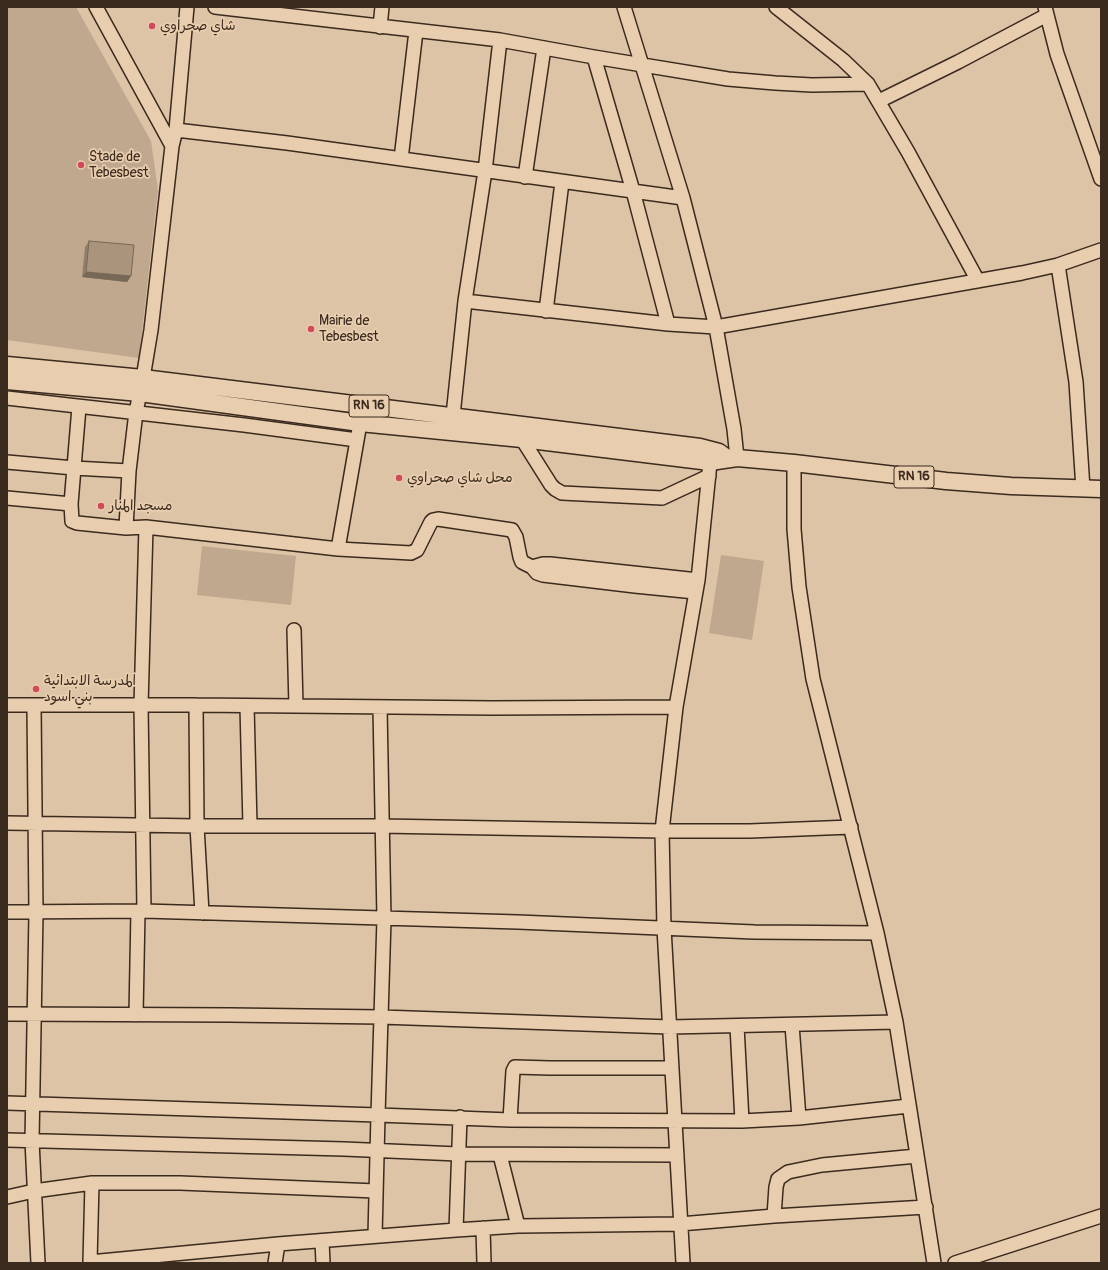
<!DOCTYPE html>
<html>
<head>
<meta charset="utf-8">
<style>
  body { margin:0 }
  #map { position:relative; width:1108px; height:1270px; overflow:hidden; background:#dec4a6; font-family:Pangolin,sans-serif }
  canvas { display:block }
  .frame { position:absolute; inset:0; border:8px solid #3b2a1e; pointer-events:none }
</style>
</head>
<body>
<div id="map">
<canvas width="1108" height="1270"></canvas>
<div class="frame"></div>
</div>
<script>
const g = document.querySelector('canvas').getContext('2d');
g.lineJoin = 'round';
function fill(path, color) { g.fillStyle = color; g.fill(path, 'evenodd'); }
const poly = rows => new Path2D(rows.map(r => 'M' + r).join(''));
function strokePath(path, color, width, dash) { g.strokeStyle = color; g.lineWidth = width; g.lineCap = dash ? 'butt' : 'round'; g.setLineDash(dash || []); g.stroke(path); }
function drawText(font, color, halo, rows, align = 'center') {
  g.font = font + ' Pangolin,"Playpen Sans Arabic",sans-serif'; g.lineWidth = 3.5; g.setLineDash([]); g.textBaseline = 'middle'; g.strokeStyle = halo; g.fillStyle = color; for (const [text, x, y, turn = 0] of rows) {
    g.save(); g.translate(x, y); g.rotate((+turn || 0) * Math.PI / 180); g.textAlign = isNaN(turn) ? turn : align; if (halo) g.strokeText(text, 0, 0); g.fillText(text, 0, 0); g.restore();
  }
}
const green = poly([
  [7,7,76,7,151,141,158,190,139,358,7,340],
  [202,546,296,556,291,605,197,595],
  [721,555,764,561,752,640,709,633]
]);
const minor = poly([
  [96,7,172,146],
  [215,7,500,40,594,57,728,79,775,83,812,85,868,84],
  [624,7,683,198,716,327,734,429,737,458],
  [776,7,843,60,868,84,908,152,978,281],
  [1045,7,1057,54,1101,179],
  [380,27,382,7],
  [594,57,633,191,668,324],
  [879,101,958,62,1047,15],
  [176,130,287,143,683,198],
  [401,159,416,31],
  [525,177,544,48],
  [1058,265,1076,382,1083,489],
  [465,301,668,324,716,327,1022,273,1058,265,1101,250],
  [546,311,562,182],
  [7,398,244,425,357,440],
  [79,407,71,504,72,521,77,523,126,528],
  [452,425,465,301,485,171,500,40],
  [522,439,551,485,555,489,562,493,662,498,709,476],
  [7,462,74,468,129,471],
  [794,463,794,529,799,587,813,679,877,933,896,1022,934,1263],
  [7,498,71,504],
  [146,527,338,549,411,553,417,550,431,522,433,520,438,519,512,530,516,537,520,557,522,562,532,567,537,573,543,575,635,586,695,592],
  [338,549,363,406],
  [532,567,543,564,550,564,698,580],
  [294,630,296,706],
  [7,705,196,705,492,708,676,707],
  [196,705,197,826,202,913],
  [34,706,36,913,32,1141,38,1263],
  [247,706,250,826],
  [7,823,197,826,381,826,662,831,750,831,851,827],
  [144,911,141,705,146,527,126,528,129,471,136,412,143,378,151,330,172,146,176,130,187,7],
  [7,912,144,911,518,922,754,932,877,933],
  [7,1014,230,1015,381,1017,670,1027,896,1022],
  [136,1015,138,911],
  [792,1025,799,1118],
  [737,1026,742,1121],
  [7,1103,378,1115,384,919,380,707],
  [510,1120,513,1071,515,1067,550,1068,672,1068],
  [7,1140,344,1149,458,1154,677,1155],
  [500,1155,518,1226],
  [92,1183,90,1262,278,1244,456,1230,518,1226,680,1224,774,1216,926,1207],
  [7,1197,34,1191,92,1183,180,1183,376,1191],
  [774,1216,776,1187,778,1179,788,1172,822,1165,917,1156],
  [483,1228,484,1263],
  [456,1230,460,1117],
  [375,1236,378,1115,510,1120,742,1121,799,1118,909,1106],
  [322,1241,323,1263],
  [275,1263,278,1244],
  [683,1263,664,928,662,831,676,707,698,580,711,453],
  [955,1263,1101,1216]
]);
const major = poly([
  [7,365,143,378,700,447,719,452,727,458],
  [7,381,140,393,360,423,522,439,710,462,737,458,794,463,946,481,1011,486,1101,489]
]);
const wall = poly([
  [89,241,131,276,127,282,82,277,85,247]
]);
const shadedWall = poly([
  [86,272,131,276,127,282,82,277]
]);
const building = poly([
  [89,241,134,245,131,276,86,272,89,241]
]);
const markers = [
  [152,26,4,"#d1495b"],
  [81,165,4,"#d1495b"],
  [311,329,4,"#d1495b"],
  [399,478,4,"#d1495b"],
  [101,506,4,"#d1495b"],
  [36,689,4,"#d1495b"]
];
const shields = [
  [369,406,40],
  [914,477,40]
];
const shieldNames = [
  ["RN 16",369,406],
  ["RN 16",914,477]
];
const poiNames = [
  ["شاي صحراوي",160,26],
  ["Stade de",89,157],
  ["Tebesbest",89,173],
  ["Mairie de",319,321],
  ["Tebesbest",319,337],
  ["محل شاي صحراوي",407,478],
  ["مسجد المنار",109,506],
  ["المدرسة الابتدائية",44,681],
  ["بني اسود",44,697]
];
fill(green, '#bfa88d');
strokePath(minor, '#3b2a1e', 16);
strokePath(major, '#3b2a1e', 19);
strokePath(minor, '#e8ceaf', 13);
strokePath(major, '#e8ceaf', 16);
fill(wall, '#927f6b');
fill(shadedWall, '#776857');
fill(building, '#aa947c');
strokePath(building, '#776857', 1);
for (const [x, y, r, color] of markers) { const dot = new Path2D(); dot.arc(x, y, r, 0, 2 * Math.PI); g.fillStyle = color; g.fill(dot); strokePath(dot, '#e8ceaf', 1.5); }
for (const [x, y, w] of shields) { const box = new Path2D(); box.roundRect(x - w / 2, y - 11, w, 22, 3); g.fillStyle = '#e8ceaf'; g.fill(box); strokePath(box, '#3b2a1e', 1); }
drawText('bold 13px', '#3b2a1e', null, shieldNames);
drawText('14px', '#3b2a1e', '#e8ceaf', poiNames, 'left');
</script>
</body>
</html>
